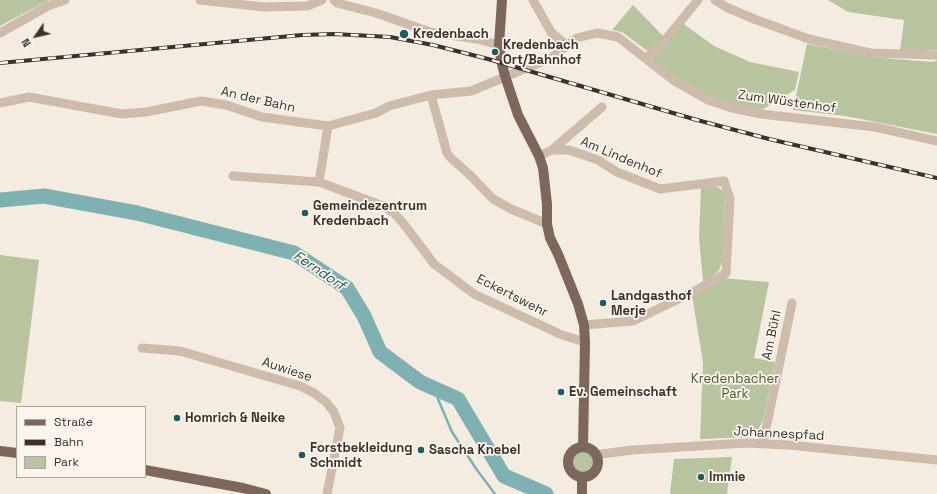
<!DOCTYPE html>
<html>
<head>
<meta charset="utf-8">
<style>
  body { margin:0 }
  #map { position:relative; width:937px; height:494px; overflow:hidden; background:#f4ebe1; font-family:"Space Grotesk",sans-serif }
  canvas { display:block }
  .legend { position:absolute; left:16px; top:406px; width:130px; height:72px; box-sizing:border-box; background:#fbf5ee; border:1px solid #aea6a0; margin:0; padding:5px 7px; list-style:none; font-size:12px; color:#3b302b }
  .legend li { display:flex; align-items:center; gap:8px; height:20px }
  .legend b { width:20px; border:1px solid #aea6a0 }
  .north { position:absolute; left:16px; top:16px; width:40px; height:40px; -webkit-text-stroke:3px #fbf5ee; paint-order:stroke; rotate:236deg; font-size:11px; font-weight:700; line-height:16px; text-align:center; color:#3b302b }
  .north::after { content:''; display:block; margin:auto; width:14px; height:18px; background:#3b302b; clip-path:polygon(50% 0,100% 100%,50% 72%,0 100%) }
</style>
</head>
<body>
<div id="map">
<canvas width="937" height="494"></canvas>
<ul class="legend">
<li><b style="height:5px;background:#7d675c"></b>Straße</li>
<li><b style="height:5px;background:#3b302b"></b>Bahn</li>
<li><b style="height:11px;background:#b8c4a0"></b>Park</li>
</ul>
<div class="north">N</div>
</div>
<script>
const g = document.querySelector('canvas').getContext('2d');
g.lineJoin = 'round';
function fill(path, color) { g.fillStyle = color; g.fill(path, 'evenodd'); }
const poly = rows => new Path2D(rows.map(r => 'M' + r).join(''));
function strokePath(path, color, width, dash) { g.strokeStyle = color; g.lineWidth = width; g.lineCap = dash ? 'butt' : 'round'; g.setLineDash(dash || []); g.stroke(path); }
function drawText(font, color, halo, rows, align = 'center') {
  g.font = font + ' "Space Grotesk",sans-serif'; g.lineWidth = 3.5; g.setLineDash([]); g.textBaseline = 'middle'; g.strokeStyle = halo; g.fillStyle = color; for (const [text, x, y, turn = 0] of rows) {
    g.save(); g.translate(x, y); g.rotate((+turn || 0) * Math.PI / 180); g.textAlign = isNaN(turn) ? turn : align; if (halo) g.strokeText(text, 0, 0); g.fillText(text, 0, 0); g.restore();
  }
}
const green = poly([
  [0,0,49,0,0,26],
  [828,0,937,0,937,50,900,51,904,20,848,12],
  [633,5,664,37,650,53,622,32,612,30],
  [681,22,714,46,750,62,799,72,795,90,760,111,730,106,710,97,675,77,652,59],
  [807,44,870,57,933,62,937,60,937,134,845,116,793,110],
  [715,186,721,189,725,196,724,257,719,270,712,277,703,281,699,238,701,188],
  [0,255,39,260,21,403,0,401],
  [722,278,769,282,754,358,775,362,763,420,757,432,750,437,700,439,703,362,692,295],
  '567 462a15 15 0 1 1 30 0a15 15 0 1 1-30 0Z',
  [732,457,727,494,670,494,674,459]
]);
const stream = poly([
  [435,388,438,399,452,432,477,470,495,494]
]);
const river = poly([
  [0,200,44,196,137,213,294,253,347,288,364,316,380,352,420,382,458,399,504,476,546,494]
]);
const minor = poly([
  [200,0,264,7,307,6,322,0],
  [334,0,337,3,376,13,430,32,477,39,499,45],
  [533,0,551,32,567,46],
  [715,0,726,7,754,19,809,39,870,53,937,55],
  [0,33,48,6,65,0],
  [646,58,656,51,698,0],
  [431,95,447,153,451,158,471,176,493,199,511,209,547,224],
  [0,103,29,97,122,114,146,112,201,101,226,105,262,117,328,126,376,113,389,106,431,95,471,91,551,58,577,38,597,33,618,37,673,80,708,100,732,108,761,114,875,127,937,141],
  [552,150,569,150,598,160,617,172,660,189,724,181,730,199,726,273,697,290,633,321,584,325],
  [539,156,552,150,602,107],
  [233,176,319,182,383,206,394,213,403,223,434,264,474,294,562,335,585,342],
  [319,182,328,126],
  [142,348,180,351,300,386,314,393,326,402,334,412,340,428,327,494],
  [763,443,792,303],
  [597,456,601,454,633,450,746,443,789,445,937,460]
]);
const major = poly([
  [502,0,499,45,501,60,505,76,518,115,539,156,543,168,547,204,547,224,550,238,558,254,578,304,584,325,585,342,583,447],
  '568 462a15 15 0 1 1 30 0a15 15 0 1 1-30 0Z',
  [0,451,17,453],
  [145,470,243,488,266,494],
  [582,477,582,494]
]);
const rail = poly([
  [0,63,302,35,334,34,390,37,433,45,488,59,697,120,769,139,937,178]
]);
const markers = [
  [404,34,5,"#1f5a5e"],
  [495,52,4,"#1f5a5e"],
  [305,213,4,"#1f5a5e"],
  [603,303,4,"#1f5a5e"],
  [561,392,4,"#1f5a5e"],
  [177,418,4,"#1f5a5e"],
  [421,450,4,"#1f5a5e"],
  [302,455,4,"#1f5a5e"],
  [701,477,4,"#1f5a5e"]
];
const poiNames = [
  ["Kredenbach",413,34],
  ["Kredenbach",503,45],
  ["Ort/Bahnhof",503,60],
  ["Gemeindezentrum",313,206],
  ["Kredenbach",313,221],
  ["Landgasthof",611,296],
  ["Merje",611,311],
  ["Ev. Gemeinschaft",569,392],
  ["Homrich & Neike",185,418],
  ["Forstbekleidung",310,448],
  ["Schmidt",310,463],
  ["Sascha Knebel",429,450],
  ["Immie",709,477]
];
const streetNames = [
  ["An der Bahn",258,100,13],
  ["Zum Wüstenhof",787,102,8],
  ["Am Lindenhof",621,158,23],
  ["Eckertswehr",512,296,27],
  ["Am Bühl",772,335,-78],
  ["Auwiese",287,370,18],
  ["Johannespfad",779,434,3]
];
const parkNames = [
  ["Kredenbacher",735,379],
  ["Park",735,394]
];
const waterNames = [
  ["Ferndorf",319,271,34]
];
fill(green, '#b8c4a0');
strokePath(stream, '#7fb0b2', 2.5);
strokePath(river, '#7fb0b2', 15);
strokePath(minor, '#cdbbac', 9);
strokePath(major, '#7d675c', 10);
strokePath(rail, '#3b302b', 4);
strokePath(rail, '#fbf5ee', 2.5, [8]);
for (const [x, y, r, color] of markers) { const dot = new Path2D(); dot.arc(x, y, r, 0, 2 * Math.PI); g.fillStyle = color; g.fill(dot); strokePath(dot, '#fbf5ee', 1.5); }
drawText('bold 13px', '#3b302b', '#fbf5ee', poiNames, 'left');
drawText('13px', '#3b302b', '#fbf5ee', streetNames);
drawText('13px', '#4a5a2e', '#fbf5ee', parkNames);
drawText('italic 14px', '#1f5a5e', '#fbf5ee', waterNames);
</script>
</body>
</html>
